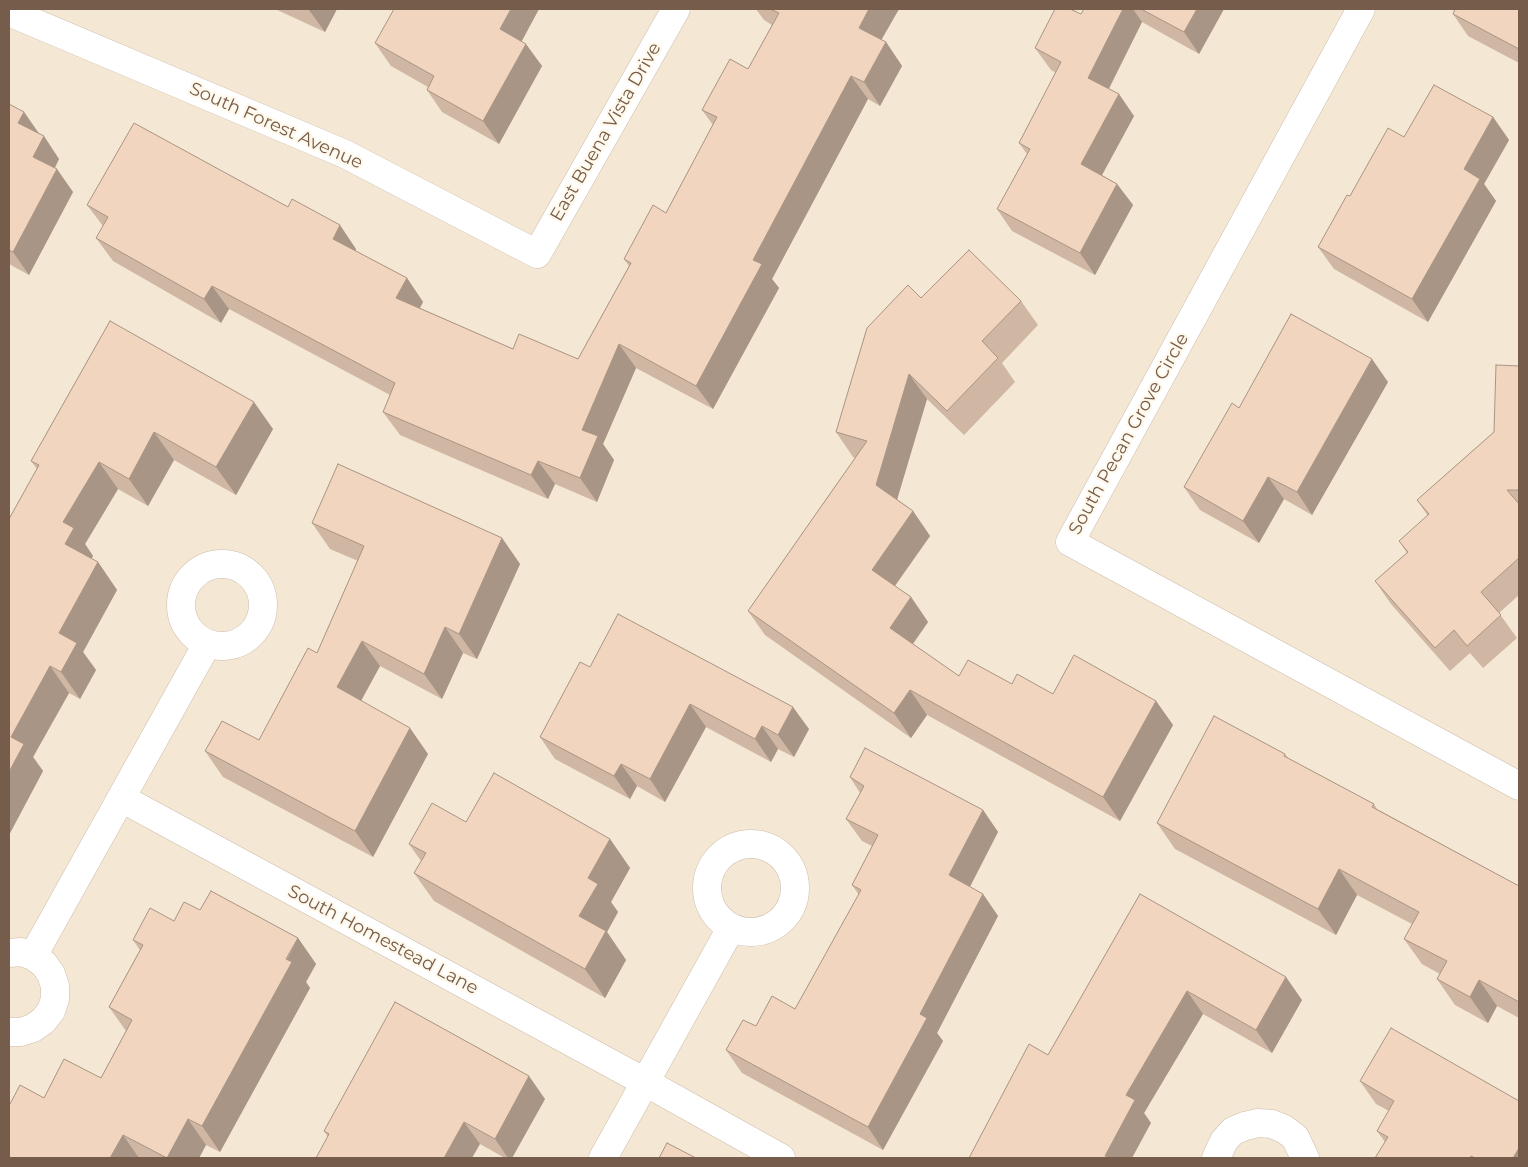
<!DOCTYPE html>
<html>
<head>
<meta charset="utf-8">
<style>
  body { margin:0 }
  #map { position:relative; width:1528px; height:1167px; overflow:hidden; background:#fcf5e6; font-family:Montserrat,sans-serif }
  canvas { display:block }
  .frame { position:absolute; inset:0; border:10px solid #765c4b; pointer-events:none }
</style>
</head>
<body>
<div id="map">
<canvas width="1528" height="1167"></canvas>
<div class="frame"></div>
</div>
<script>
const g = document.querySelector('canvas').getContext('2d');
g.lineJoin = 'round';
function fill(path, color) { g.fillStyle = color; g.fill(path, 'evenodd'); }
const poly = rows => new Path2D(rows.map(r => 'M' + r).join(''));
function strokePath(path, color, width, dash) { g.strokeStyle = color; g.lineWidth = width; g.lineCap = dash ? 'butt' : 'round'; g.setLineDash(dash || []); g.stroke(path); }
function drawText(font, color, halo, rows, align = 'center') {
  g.font = font + ' Montserrat,sans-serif'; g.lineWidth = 4.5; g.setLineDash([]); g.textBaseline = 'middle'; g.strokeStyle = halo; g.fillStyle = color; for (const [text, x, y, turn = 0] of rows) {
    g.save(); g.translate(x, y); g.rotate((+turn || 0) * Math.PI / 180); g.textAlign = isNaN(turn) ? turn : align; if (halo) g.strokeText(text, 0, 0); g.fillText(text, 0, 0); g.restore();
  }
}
const residential = poly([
  [9,9,1519,9,1519,1158,9,1158]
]);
const street = poly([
  [1361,9,1070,542,1519,786],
  [9,12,345,154,537,254,676,9],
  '181 605a41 41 0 1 1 82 0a41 41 0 1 1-82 0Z',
  [121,798,645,1082,781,1158],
  '707 888a44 44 0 1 1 88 0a44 44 0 1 1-88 0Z',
  [9,953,21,952,33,956,44,964,51,974,55,986,55,999,51,1011,43,1021,33,1028,21,1032,9,1032],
  [33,956,207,644],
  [603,1158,731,928],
  [1216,1158,1224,1141,1233,1131,1245,1126,1258,1123,1272,1124,1284,1129,1295,1137,1305,1158]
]);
const wall = poly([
  [275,9,337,9,325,32],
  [539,9,521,41,542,66,499,144,442,112,427,90,428,87,391,66,375,43],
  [756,9,899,9,881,40,886,42,902,66,880,106,868,99,772,279,779,288,713,409,636,368,603,444,614,460,597,502,555,484,548,499,400,435,383,412,390,395,229,309,221,323,113,261,96,238,103,226,87,205,356,249,356,251,407,278,423,302,420,308,513,349,578,359,629,266,624,259,666,213,713,125,702,110,748,69,772,25,764,20],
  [1084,9,1224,9,1199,54,1142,22,1109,89,1134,116,1102,175,1117,184,1133,205,1095,275,1012,231,997,209,1027,154,1019,143,1056,73,1051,70,1035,48,1081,14],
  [1519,9,1519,63,1468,36,1453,14],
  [9,104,24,112,39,134,59,159,55,168,73,192,29,275,9,264],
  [1493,117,1509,140,1484,184,1496,201,1428,322,1334,269,1318,247,1404,137],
  [921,298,1021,301,1038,325,1002,363,1015,382,964,435,927,399,897,499,913,511,930,536,895,586,911,597,928,622,913,644,959,676,1012,684,1053,694,1156,701,1173,725,1120,821,927,715,911,738,765,635,748,611,855,458,853,457,836,432],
  [110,321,273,429,236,495,174,460,148,506,118,489,85,544,93,556,91,559,98,562,117,590,83,652,96,670,80,699,69,693,33,757,43,771,9,835,9,519,37,469,31,461],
  [1519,366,1519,595,1499,613,1517,638,1483,668,1470,653,1450,671,1391,604,1375,581,1407,553,1399,541,1428,516,1417,500,1494,432],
  [1388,382,1312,515,1284,499,1259,543,1200,510,1184,487,1239,408],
  [312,523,502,538,520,564,477,659,463,653,442,699,380,666,361,700,428,754,373,857,223,777,205,751,259,740,317,653,358,561,330,549],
  [590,667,809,729,794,757,778,749,771,762,706,727,665,802,637,786,630,799,555,759,540,737],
  [1285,754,1289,759,1374,804,1377,809,1519,886,1519,1018,1497,1006,1488,1023,1455,1005,1437,979,1440,974,1422,964,1404,939,1412,924,1357,895,1336,935,1175,849,1157,823],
  [850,777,983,810,998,832,970,887,983,894,998,916,937,1033,943,1041,883,1150,742,1073,726,1050,756,1026,795,1009,859,895,852,885,872,846,862,841,846,819,860,793],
  [466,822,610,839,630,868,611,902,618,912,607,932,626,960,605,998,434,901,414,873,421,861,409,844],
  [1140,894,1302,1000,1272,1053,1203,1014,1144,1113,1151,1123,1048,1055],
  [200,910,298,938,316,964,306,982,310,988,220,1152,206,1145,199,1158,9,1158,10,1104,44,1098,101,1078,126,1031,109,1007,140,950,133,940,174,921],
  [1360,1081,1519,1158,1375,1158,1385,1142,1377,1131,1389,1111,1376,1104],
  [545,1099,512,1158,505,1158,480,1144,328,1137,324,1131]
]);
const shadedWall = poly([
  [310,9,337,9,325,32,309,10],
  [511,9,539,9,516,52,500,29],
  [869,9,899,9,875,51,859,28],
  [1123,9,1133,9,1142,22,1103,100,1088,78],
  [1197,9,1224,9,1199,54,1184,32],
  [886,42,902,66,880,106,864,82],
  [526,44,542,66,499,144,483,121],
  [851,76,868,99,772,279,779,288,713,409,696,386,753,260],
  [1119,94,1134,116,1096,186,1081,164],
  [24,112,40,135,18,123],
  [1493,117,1509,140,1484,184,1496,201,1428,322,1412,299,1464,169],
  [44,136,59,159,49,179,33,157],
  [57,169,73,192,29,275,13,252],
  [1117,184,1133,205,1095,275,1080,253],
  [340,225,356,249,350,262,333,239],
  [407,278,423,302,412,322,396,298],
  [212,286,229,309,221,323,204,299],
  [619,344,636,368,603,444,614,460,597,502,580,478,582,430],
  [1372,359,1388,382,1312,515,1297,492],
  [909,374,927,399,894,510,876,485],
  [254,402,273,429,236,495,216,467],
  [154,432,174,460,148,506,129,479],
  [538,461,555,484,548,499,531,475],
  [99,462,118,489,85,544,93,556,84,572,65,544,63,522],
  [1268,477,1284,499,1259,543,1243,521],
  [913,511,930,536,889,594,872,570],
  [502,538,520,564,477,659,459,634],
  [98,562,117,590,83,652,96,670,80,699,61,672,59,633],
  [911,597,928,622,907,652,890,628],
  [445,627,463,653,442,699,424,674],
  [362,641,380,666,355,712,337,687],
  [50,666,69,693,33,757,43,771,9,835,9,772,11,737],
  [910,690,927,715,911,738,894,713],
  [1156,701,1173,725,1120,821,1103,797],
  [690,704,706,727,665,802,650,779],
  [793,707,809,729,794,757,778,735],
  [762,726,778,749,771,762,755,739],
  [410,728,428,754,373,857,355,831],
  [621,764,637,786,630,799,614,776],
  [983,810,998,832,964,898,949,875],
  [610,839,630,868,611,902,618,912,607,932,626,960,605,998,585,969,579,916,588,878],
  [1339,869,1357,895,1336,935,1318,909],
  [983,894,998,916,937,1033,943,1041,883,1150,868,1127,920,1014],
  [298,938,316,964,306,982,310,988,220,1152,202,1126],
  [1286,977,1302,1000,1272,1053,1256,1030],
  [1479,980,1497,1006,1488,1023,1470,997],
  [1187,991,1203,1014,1144,1113,1151,1123,1132,1158,1107,1158,1105,1156,1126,1095],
  [529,1076,545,1099,512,1158,508,1158,495,1139],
  [188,1119,206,1145,199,1158,167,1158],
  [464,1122,480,1144,472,1158,444,1158],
  [123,1135,139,1158,110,1158],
  [1519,1148,1519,1158,1513,1158]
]);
const building = poly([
  [394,9,511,9,500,29,526,44,483,121,427,90,434,76,375,43,394,9],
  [770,9,869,9,859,28,886,42,864,82,851,76,753,260,762,264,696,386,619,344,582,430,598,436,580,478,538,461,531,475,383,412,395,383,212,286,204,299,96,238,108,217,87,205,134,123,288,207,292,199,340,225,333,239,407,278,396,298,513,349,519,334,578,359,631,263,624,259,653,205,666,213,717,117,702,110,730,59,748,69,779,13,770,9],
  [1055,9,1070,9,1081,14,1084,9,1123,9,1088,78,1119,94,1081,164,1117,184,1080,253,997,209,1030,149,1019,143,1061,62,1035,48,1055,9],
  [1141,9,1197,9,1184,32,1141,9],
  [1455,9,1519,9,1519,49,1453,14,1455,9],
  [1434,85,1493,117,1464,169,1480,179,1412,299,1318,247,1347,195,1350,196,1388,128,1404,137,1434,85],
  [9,104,24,112,18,123,44,136,33,157,57,169,13,252,9,250,9,104],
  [969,250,1021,301,982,341,998,358,947,411,909,374,876,485,913,511,872,570,911,597,890,628,959,676,968,660,1012,684,1017,674,1053,694,1074,655,1156,701,1103,797,910,690,894,713,748,611,867,441,836,432,867,328,908,285,921,298,969,250],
  [1291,314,1372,359,1297,492,1268,477,1243,521,1184,487,1232,403,1239,408,1291,314],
  [110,321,254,402,216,467,154,432,129,479,99,462,63,522,74,528,65,544,98,562,59,633,77,643,61,672,50,666,11,737,24,744,9,772,9,519,39,465,31,461,110,321],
  [1496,365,1519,366,1519,490,1507,490,1519,504,1519,558,1481,592,1501,615,1467,646,1454,630,1435,648,1375,581,1408,552,1399,541,1429,514,1417,500,1494,432,1496,365],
  [338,464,502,538,459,634,445,627,424,674,362,641,337,687,410,728,355,831,205,751,222,721,259,740,308,648,317,653,364,546,312,523,338,464],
  [618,614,793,707,778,735,762,726,755,739,690,704,650,779,621,764,614,776,540,737,580,662,590,667,618,614],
  [1214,716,1285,754,1284,756,1374,804,1372,807,1519,886,1519,1002,1479,980,1470,997,1437,979,1447,961,1404,939,1419,912,1339,869,1318,909,1157,823,1214,716],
  [865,748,983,810,949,875,983,894,920,1014,927,1018,868,1127,726,1050,743,1020,756,1026,772,996,795,1009,861,890,852,885,878,835,846,819,864,786,850,777,865,748],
  [494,773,610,839,588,878,598,884,579,916,606,931,585,969,414,873,426,853,409,844,432,803,466,822,494,773],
  [211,891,298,938,286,959,292,962,202,1126,188,1119,167,1158,123,1135,110,1158,9,1158,9,1104,10,1104,20,1085,44,1098,64,1059,101,1078,132,1020,109,1007,143,945,133,940,150,908,174,921,184,902,200,910,211,891],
  [1140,894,1286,977,1256,1030,1187,991,1126,1095,1135,1100,1105,1156,1109,1158,969,1158,1029,1044,1048,1055,1140,894],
  [395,1002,529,1076,495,1139,464,1122,444,1158,316,1158,329,1134,324,1131,395,1002],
  [1391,1028,1519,1101,1519,1148,1513,1158,1475,1158,1471,1156,1470,1158,1375,1158,1388,1137,1377,1131,1394,1101,1360,1081,1391,1028],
  [667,1143,696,1158,659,1158,667,1143]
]);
const streetNames = [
  ["South Forest Avenue",276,126,24],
  ["East Buena Vista Drive",606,132,-60],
  ["South Pecan Grove Circle",1129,434,-61],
  ["South Homestead Lane",383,940,28]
];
fill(residential, '#f4e7d4');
strokePath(street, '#cebdac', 29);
strokePath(street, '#fff', 28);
fill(wall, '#d0b7a3');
fill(shadedWall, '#a99585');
fill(building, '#f2d5be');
strokePath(building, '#a99585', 1);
drawText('18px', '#765c4b', '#fff9ec', streetNames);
</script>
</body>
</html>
